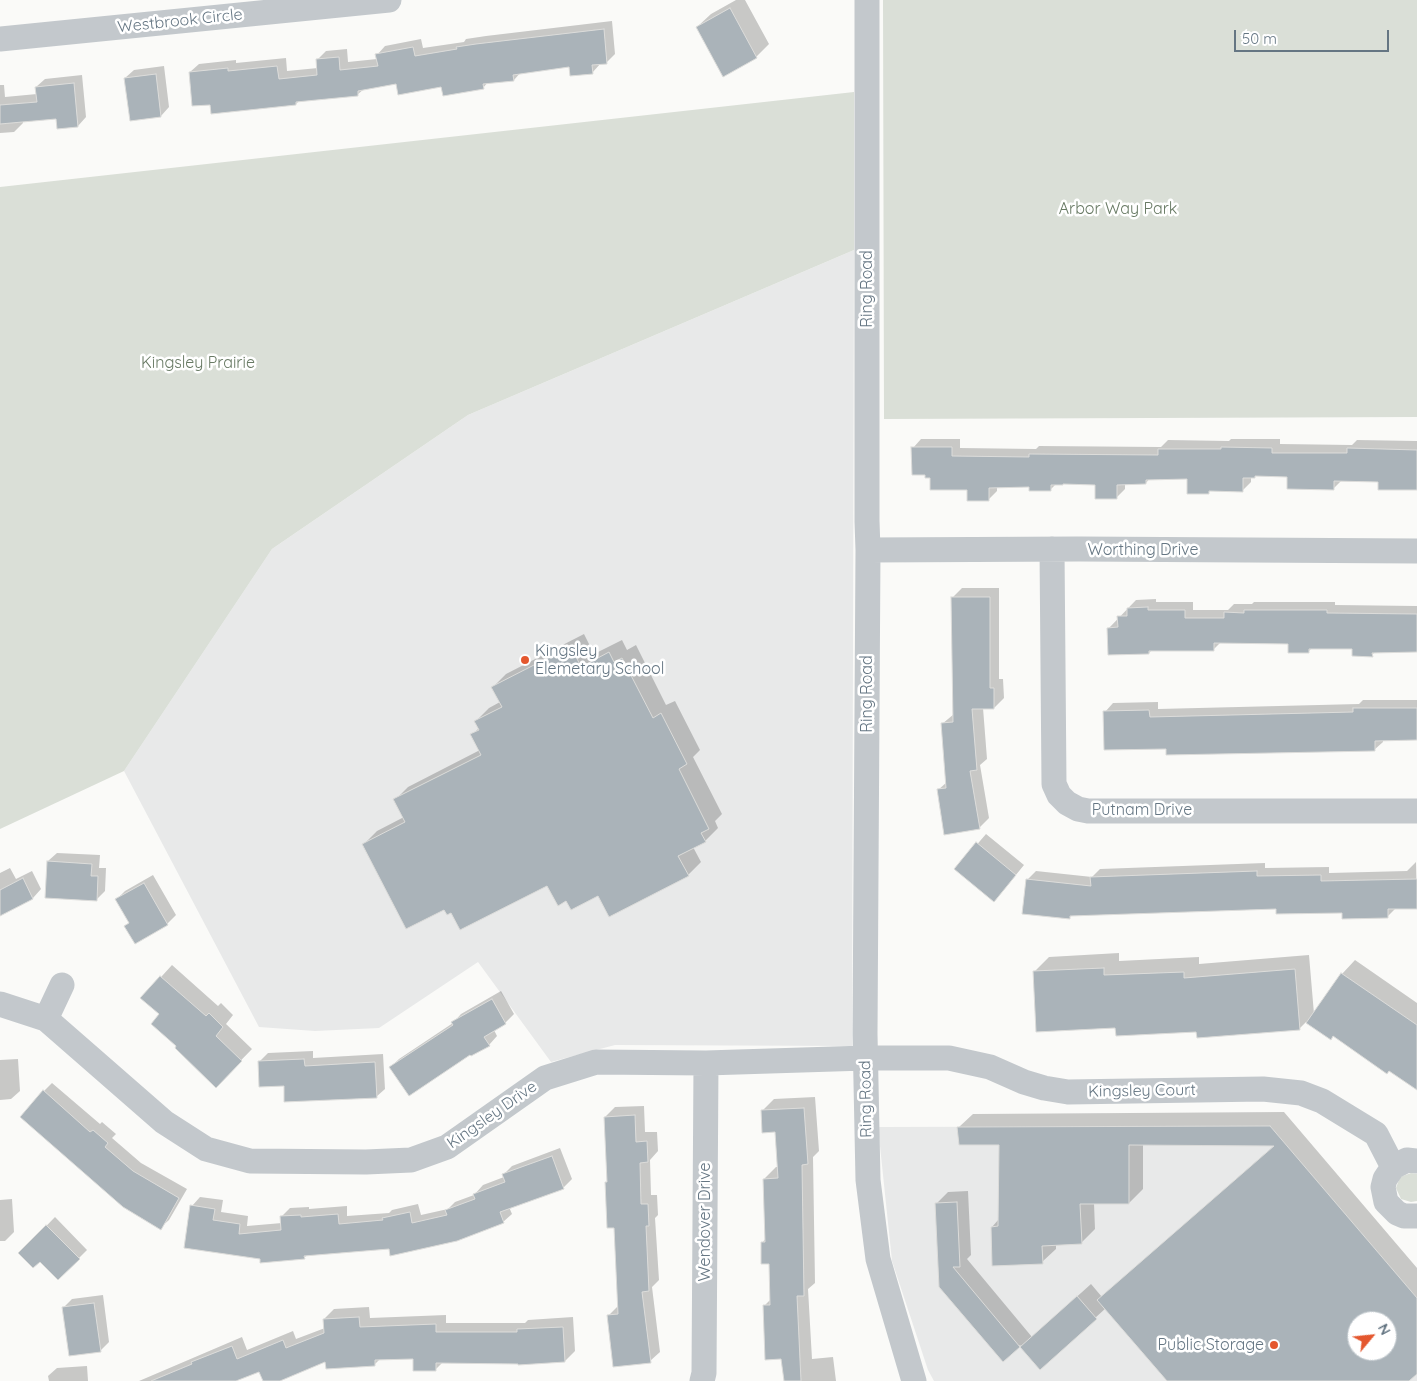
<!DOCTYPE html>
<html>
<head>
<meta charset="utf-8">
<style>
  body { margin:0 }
  #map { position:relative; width:1417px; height:1381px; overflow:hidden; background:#fafaf8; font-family:Quicksand,sans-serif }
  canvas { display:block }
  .north { position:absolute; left:1347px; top:1311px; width:50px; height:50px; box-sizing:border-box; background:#fff; border:1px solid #c1c8cd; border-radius:50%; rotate:62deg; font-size:14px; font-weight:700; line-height:20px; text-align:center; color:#657683 }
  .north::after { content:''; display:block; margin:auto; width:18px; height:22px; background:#e4572e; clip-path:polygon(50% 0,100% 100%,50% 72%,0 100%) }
  .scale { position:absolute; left:1234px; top:30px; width:155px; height:22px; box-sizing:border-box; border:2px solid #657683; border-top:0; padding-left:6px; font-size:15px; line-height:18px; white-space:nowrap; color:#657683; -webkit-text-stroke:4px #fff; paint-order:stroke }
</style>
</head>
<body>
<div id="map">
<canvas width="1417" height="1381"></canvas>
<div class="north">N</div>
<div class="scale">50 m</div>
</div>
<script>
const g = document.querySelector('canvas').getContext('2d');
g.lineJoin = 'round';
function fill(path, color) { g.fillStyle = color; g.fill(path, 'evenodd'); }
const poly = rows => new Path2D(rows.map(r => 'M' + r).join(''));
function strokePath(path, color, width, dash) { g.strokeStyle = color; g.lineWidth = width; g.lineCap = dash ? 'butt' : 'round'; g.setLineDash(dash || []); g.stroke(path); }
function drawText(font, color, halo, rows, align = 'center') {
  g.font = font + ' Quicksand,sans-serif'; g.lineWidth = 5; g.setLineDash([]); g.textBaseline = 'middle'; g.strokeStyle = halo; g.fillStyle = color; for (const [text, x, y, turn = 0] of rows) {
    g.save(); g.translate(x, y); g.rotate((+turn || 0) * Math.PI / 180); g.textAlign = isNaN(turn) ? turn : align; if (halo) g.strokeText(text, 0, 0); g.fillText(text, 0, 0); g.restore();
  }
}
const built = poly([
  [854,250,852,1046,615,1045,551,1062,478,962,379,1028,315,1031,259,1027,124,771,272,549,468,415],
  [1270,1126,1417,1298,1417,1381,934,1381,928,1370,892,1261,878,1127],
  [1357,1321,1387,1321,1387,1351,1357,1351]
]);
const green = poly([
  [883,0,1417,0,1417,417,884,419],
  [854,92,854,250,468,415,272,549,124,771,0,829,0,187],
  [1411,1173,1417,1174,1417,1201,1411,1202,1401,1199,1396,1188,1400,1177]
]);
const shadow = poly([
  [736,0,745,0,769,44,756,57,697,27,711,14],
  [612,21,615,54,607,62,601,63,592,73,570,66,521,72,514,80,488,82,483,88,397,83,364,89,357,95,299,101,296,104,211,103,190,72,199,64,236,60,236,63,286,58,287,71,318,68,317,60,326,51,347,49,348,62,377,59,377,55,385,46,421,39,423,48,464,42,466,39,486,36],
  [164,66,169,107,161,116,125,78,134,70],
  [82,75,86,117,78,126,57,118,23,121,23,123,14,132,0,133,0,85,4,85,5,97,37,94,36,87,45,79],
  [921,439,960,439,960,448,1036,449,1039,446,1161,447,1168,440,1229,441,1231,439,1280,439,1280,444,1352,445,1357,440,1417,441,1417,489,1379,481,1342,480,1333,489,1289,476,1255,475,1251,477,1251,482,1242,491,1211,490,1208,493,1188,478,1150,478,1146,483,1125,484,1125,489,1116,498,1096,483,1056,484,1050,490,1030,486,997,486,997,491,988,500,968,489,932,477,913,448],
  [962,588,999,588,999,679,1003,679,1004,698,994,708,983,708,987,759,980,765,989,818,979,828,938,790,947,782,942,724,954,714,952,598],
  [1156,599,1156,602,1193,602,1193,610,1228,610,1234,604,1252,604,1254,602,1335,602,1335,605,1417,606,1417,651,1376,651,1372,655,1353,648,1312,648,1308,652,1290,643,1221,642,1213,650,1152,650,1149,653,1109,628,1136,600],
  [584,634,594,654,622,640,627,650,636,645,666,705,675,701,700,750,693,757,722,814,715,821,718,828,705,841,693,847,701,862,688,875,599,895,567,900,548,884,452,911,444,908,364,844,377,831,404,817,395,800,408,787,480,750,472,735,479,728,476,721,489,708,500,702,493,687,506,674],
  [1363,700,1417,700,1417,739,1383,740,1383,742,1374,750,1167,747,1105,712,1113,703,1158,702,1158,709,1359,704],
  [986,834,1024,865,1002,892,956,869],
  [57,853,100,855,99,868,106,868,105,891,96,900,48,861],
  [1416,862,1417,908,1396,908,1388,916,1343,912,1277,908,1072,915,1070,917,1027,880,1036,871,1092,877,1100,869,1265,863,1265,868,1329,867,1329,873,1407,871],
  [10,868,16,879,32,871,41,889,33,898,0,914,0,873],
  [153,875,176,915,167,924,126,926,130,922,117,899,125,891],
  [1119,953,1119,961,1199,957,1199,964,1309,955,1314,1014,1342,974,1355,960,1417,1003,1417,1088,1334,1035,1331,1038,1306,1022,1299,1029,1197,1031,1117,1027,1034,972,1049,957],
  [172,965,218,1006,221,1003,233,1015,226,1024,252,1049,216,1086,178,1046,161,1014,142,998],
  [501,991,514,1014,505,1023,494,1030,497,1036,489,1045,391,1067,399,1059,453,1023,461,1014],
  [313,1051,313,1058,383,1054,385,1089,376,1097,285,1085,260,1061,268,1053],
  [18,1059,20,1091,11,1099,0,1100,0,1060],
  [52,1083,100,1124,102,1122,116,1134,112,1138,141,1163,187,1189,169,1220,160,1228,44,1091],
  [815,1097,819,1151,813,1157,815,1283,808,1289,812,1359,833,1357,836,1381,785,1381,782,1358,764,1306,771,1299,770,1263,762,1243,766,1238,764,1179,776,1167,778,1167,776,1131,762,1111,774,1099],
  [644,1106,645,1132,657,1132,658,1151,650,1160,651,1195,657,1195,658,1215,655,1218,659,1280,652,1287,660,1352,650,1361,608,1316,618,1306,615,1226,606,1183,609,1180,605,1117,615,1107],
  [1284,1112,1417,1268,1417,1372,1407,1381,1169,1381,1106,1308,1040,1368,1020,1345,1003,1360,941,1286,937,1203,948,1192,968,1191,971,1255,967,1259,1032,1337,1091,1284,1102,1297,1276,1144,1143,1144,1143,1189,1129,1203,1094,1203,1095,1229,1081,1243,1056,1244,1056,1249,1042,1262,992,1227,999,1219,1000,1143,959,1127,973,1114],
  [1357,1321,1387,1321,1387,1351,1357,1351],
  [560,1148,572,1179,563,1188,509,1207,512,1214,503,1222,390,1247,308,1254,304,1258,261,1258,192,1206,200,1197,223,1200,221,1212,248,1216,247,1226,282,1223,281,1217,290,1208,309,1207,309,1209,347,1206,347,1216,389,1213,392,1210,418,1204,421,1215,448,1209,455,1202,474,1195,483,1185,504,1177,503,1175,512,1166],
  [12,1199,14,1232,5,1241,0,1241,0,1200],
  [55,1217,87,1250,58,1279,40,1260,20,1253],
  [103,1295,109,1342,100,1351,63,1308,72,1299],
  [369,1307,370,1318,446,1315,446,1323,525,1323,528,1320,573,1317,575,1351,565,1361,443,1362,436,1369,414,1358,381,1358,374,1365,327,1361,277,1381,264,1381,260,1370,235,1381,139,1381,242,1337,247,1350,293,1331,296,1339,325,1328,324,1319,334,1309],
  [87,1366,88,1381,49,1381,48,1376,57,1368]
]);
const building = poly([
  [730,8,757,58,723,77,696,27,730,8],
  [604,29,607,64,592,65,593,74,570,76,569,67,513,75,514,81,483,84,484,89,443,96,441,87,398,95,396,84,358,91,358,96,296,102,296,105,211,114,210,105,192,106,189,72,228,68,228,71,277,66,279,79,317,75,316,59,339,57,340,70,378,66,375,54,413,47,415,56,457,49,456,47,476,44,604,29],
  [156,74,161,117,130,121,124,78,156,74],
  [74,83,78,127,57,129,56,119,0,124,0,105,37,102,35,87,74,83],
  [911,447,952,447,952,456,1029,457,1029,454,1158,455,1158,449,1221,449,1221,447,1272,448,1272,453,1347,453,1347,448,1417,450,1417,490,1378,490,1378,482,1334,481,1334,490,1287,489,1287,477,1255,476,1255,478,1243,478,1243,492,1209,491,1209,494,1187,494,1187,479,1146,480,1146,484,1117,485,1117,499,1095,499,1095,485,1063,484,1063,485,1051,485,1051,491,1029,491,1029,487,989,488,989,501,967,501,967,490,930,490,930,478,925,478,925,475,912,475,911,447],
  [951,597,990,597,990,688,994,688,994,709,972,709,977,770,970,771,980,829,944,835,937,789,946,788,941,723,953,722,951,597],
  [1148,607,1148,610,1185,610,1185,618,1224,618,1224,612,1244,613,1244,610,1327,610,1327,613,1417,614,1417,652,1372,653,1373,657,1352,656,1352,649,1309,649,1309,653,1288,653,1288,644,1214,643,1214,651,1149,651,1149,654,1108,655,1107,628,1118,627,1117,616,1127,616,1127,608,1148,607],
  [571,646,581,667,609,652,614,662,622,658,653,718,661,713,687,764,679,769,709,829,701,833,706,842,678,856,689,876,609,917,598,896,571,910,566,901,558,906,547,886,460,930,451,913,447,915,444,910,406,929,362,844,405,822,393,799,481,755,470,734,479,730,474,721,502,707,491,687,571,646],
  [1353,708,1417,708,1417,740,1375,741,1375,751,1166,755,1166,749,1104,750,1103,711,1149,710,1150,717,1353,712,1353,708],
  [976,842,1016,875,994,902,954,869,976,842],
  [47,861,92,864,91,876,98,876,97,901,45,898,47,861],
  [1257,871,1257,876,1321,875,1321,881,1417,879,1417,909,1388,909,1388,918,1342,919,1342,913,1276,914,1276,909,1070,916,1070,919,1022,914,1026,879,1091,886,1090,877,1257,871],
  [23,878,33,899,0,916,0,890,23,878],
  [144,883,168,925,135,944,124,926,129,923,115,899,144,883],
  [1104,968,1104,975,1184,972,1184,978,1295,969,1300,1030,1197,1038,1196,1032,1116,1036,1115,1028,1036,1032,1033,971,1104,968],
  [1341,973,1417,1025,1417,1090,1389,1071,1387,1074,1333,1036,1331,1040,1306,1023,1341,973],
  [160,976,206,1016,209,1013,223,1027,216,1036,242,1061,216,1088,175,1048,176,1046,151,1024,159,1014,140,998,160,976],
  [492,999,506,1024,484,1037,490,1046,471,1056,470,1055,409,1096,389,1067,453,1025,451,1022,492,999],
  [304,1059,305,1066,375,1062,377,1098,284,1102,284,1086,259,1087,258,1061,304,1059],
  [43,1090,90,1132,93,1130,108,1143,105,1147,133,1171,179,1198,161,1230,123,1207,20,1117,43,1090],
  [804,1108,808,1164,802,1165,804,1296,797,1296,801,1381,784,1381,781,1359,765,1360,763,1305,770,1305,769,1264,761,1264,761,1242,765,1242,763,1179,778,1178,775,1132,762,1133,761,1110,804,1108],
  [635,1115,636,1142,647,1141,648,1162,640,1163,641,1204,648,1204,649,1226,646,1226,649,1291,642,1292,651,1363,613,1367,607,1315,618,1314,614,1228,607,1228,605,1182,607,1182,604,1117,635,1115],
  [1270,1126,1417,1298,1417,1374,1409,1381,1167,1381,1097,1300,1274,1146,1129,1145,1129,1204,1080,1204,1082,1244,1042,1246,1043,1264,992,1266,991,1227,998,1226,999,1145,959,1145,957,1127,1270,1126],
  [1357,1321,1387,1321,1387,1351,1357,1351,1357,1321],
  [552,1156,564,1189,500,1212,504,1223,457,1241,390,1256,389,1249,304,1256,305,1259,260,1263,260,1259,184,1248,190,1205,215,1209,213,1220,240,1224,239,1234,281,1230,280,1216,301,1215,301,1217,338,1214,339,1224,383,1220,382,1218,410,1212,412,1223,447,1215,445,1210,475,1199,473,1194,505,1182,502,1174,552,1156],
  [957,1202,960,1267,953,1267,1020,1347,1003,1362,939,1287,935,1203,957,1202],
  [46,1225,80,1259,58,1280,40,1262,33,1268,18,1253,46,1225],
  [1077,1296,1097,1319,1040,1370,1020,1347,1077,1296],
  [94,1303,101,1352,69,1356,62,1307,94,1303],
  [359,1317,360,1327,436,1324,436,1332,517,1332,517,1329,563,1327,565,1362,518,1365,518,1364,436,1363,436,1371,413,1371,413,1359,375,1360,375,1366,326,1369,325,1362,280,1381,263,1381,259,1372,236,1381,151,1381,192,1364,191,1362,232,1346,237,1359,283,1340,286,1348,324,1333,323,1319,359,1317]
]);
const minor = poly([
  [867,0,867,521,868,550,865,1034,868,1180,878,1259,914,1381],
  [0,39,389,0],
  [1052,549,1054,784,1059,795,1067,803,1078,809,1088,811,1417,811],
  [868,550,1079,549,1417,551],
  [0,1004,46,1019,164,1122,206,1149,250,1161,366,1162,411,1160,447,1147,545,1078,596,1062,706,1063,866,1058,949,1058,990,1067,1024,1082,1044,1088,1068,1092,1263,1089,1301,1093,1322,1101,1376,1134,1393,1167],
  [46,1019,62,985],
  [1417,1161,1407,1160,1393,1167,1385,1179,1383,1187,1386,1202,1397,1213,1404,1216,1417,1216],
  [702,1381,704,1373,706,1063]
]);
const markers = [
  [525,660,5,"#e4572e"],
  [1274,1345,5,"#e4572e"]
];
const streetNames = [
  ["Westbrook Circle",180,21,-6],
  ["Ring Road",867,289,-90],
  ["Worthing Drive",1143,550],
  ["Ring Road",867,694,-90],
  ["Putnam Drive",1142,810],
  ["Kingsley Court",1142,1091,-1],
  ["Ring Road",866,1099,-91],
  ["Kingsley Drive",492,1115,-35],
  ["Wendover Drive",705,1222,-90]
];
const parkNames = [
  ["Arbor Way Park",1118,209],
  ["Kingsley Prairie",198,363]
];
const poiNames = [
  ["Kingsley",535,651],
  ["Elemetary School",535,669],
  ["Public Storage",1264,1345,"right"]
];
fill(built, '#e8e9e9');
fill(green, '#dadfd7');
fill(shadow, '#0003');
fill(building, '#aab3b9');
strokePath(building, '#dcdcda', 1);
strokePath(minor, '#c3c8cc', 25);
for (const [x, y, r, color] of markers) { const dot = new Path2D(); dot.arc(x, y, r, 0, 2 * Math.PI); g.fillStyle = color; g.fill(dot); strokePath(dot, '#fff', 2); }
drawText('16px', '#657683', '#fff', streetNames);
drawText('16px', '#687a64', '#fff', parkNames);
drawText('16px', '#657683', '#fff', poiNames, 'left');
</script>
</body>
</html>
